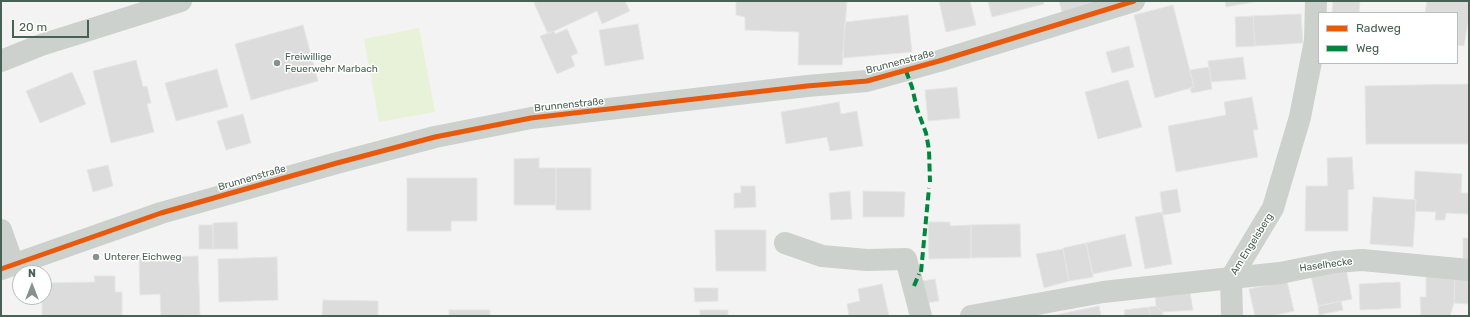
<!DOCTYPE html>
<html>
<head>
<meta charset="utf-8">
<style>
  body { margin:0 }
  #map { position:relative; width:1470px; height:317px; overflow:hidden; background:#f3f3f3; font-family:Rubik,sans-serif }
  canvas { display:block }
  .frame { position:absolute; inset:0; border:2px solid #496054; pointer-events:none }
  .legend { position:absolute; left:1318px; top:12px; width:140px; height:52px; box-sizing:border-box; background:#fff; border:1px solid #b6bfbb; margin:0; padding:5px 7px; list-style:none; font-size:12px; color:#496054 }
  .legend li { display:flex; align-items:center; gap:8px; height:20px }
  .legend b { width:20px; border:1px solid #b6bfbb }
  .north { position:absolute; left:12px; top:265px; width:40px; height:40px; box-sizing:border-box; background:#fff; border:1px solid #b6bfbb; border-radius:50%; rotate:0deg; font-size:11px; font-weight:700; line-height:16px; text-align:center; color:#496054 }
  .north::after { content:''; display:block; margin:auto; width:14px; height:18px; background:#84938c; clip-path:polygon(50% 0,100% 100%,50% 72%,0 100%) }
  .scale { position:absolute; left:12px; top:20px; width:77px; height:18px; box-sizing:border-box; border:2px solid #496054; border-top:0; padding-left:5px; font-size:12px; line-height:14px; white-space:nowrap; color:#496054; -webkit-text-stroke:3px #fff; paint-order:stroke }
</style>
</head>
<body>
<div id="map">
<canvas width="1470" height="317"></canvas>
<div class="frame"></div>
<ul class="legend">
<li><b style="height:5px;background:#e8590c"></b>Radweg</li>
<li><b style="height:5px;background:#00873e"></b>Weg</li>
</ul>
<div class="north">N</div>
<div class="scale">20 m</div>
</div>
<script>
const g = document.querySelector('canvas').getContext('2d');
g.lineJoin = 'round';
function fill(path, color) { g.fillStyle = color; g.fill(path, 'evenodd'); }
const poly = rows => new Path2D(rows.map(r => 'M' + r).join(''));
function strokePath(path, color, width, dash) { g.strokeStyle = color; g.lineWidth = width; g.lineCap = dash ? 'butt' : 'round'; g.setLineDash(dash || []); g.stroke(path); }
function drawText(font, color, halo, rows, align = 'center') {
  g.font = font + ' Rubik,sans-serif'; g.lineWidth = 3; g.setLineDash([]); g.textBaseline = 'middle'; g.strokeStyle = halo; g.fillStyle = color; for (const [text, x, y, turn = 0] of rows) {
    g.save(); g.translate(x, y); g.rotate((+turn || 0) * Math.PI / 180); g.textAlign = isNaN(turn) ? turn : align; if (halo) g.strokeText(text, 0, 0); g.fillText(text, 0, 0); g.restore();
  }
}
const green = poly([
  [419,28,435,112,379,122,364,39]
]);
const building = poly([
  [539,1,625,1,630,11,602,24,597,11,548,34,534,3,539,1],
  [736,1,847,1,842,65,798,65,799,32,745,30,745,17,736,15,736,1],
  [939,1,970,1,976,25,946,32,939,1],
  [988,1,1043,1,1044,4,992,17,988,1],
  [1059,1,1092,1,1093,7,1063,15,1059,1],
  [1225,1,1259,1,1226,7,1225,1],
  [1333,1,1360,1,1359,13,1332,13,1333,1],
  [1427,1,1469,1,1469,16,1464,46,1457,45,1457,13,1425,13,1427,1],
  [1173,5,1194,87,1155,98,1134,15,1173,5],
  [1301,14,1303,43,1255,46,1253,16,1301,14],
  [908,15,912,52,843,58,845,22,908,15],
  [1253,16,1255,46,1236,47,1235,17,1253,16],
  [638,24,644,59,605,66,599,30,638,24],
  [303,25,318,81,251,100,235,44,303,25],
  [567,29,578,53,571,56,575,66,557,74,540,36,554,31,555,34,567,29],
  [1129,46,1134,67,1112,73,1106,52,1129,46],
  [1243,57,1246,79,1211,82,1208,61,1243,57],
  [136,60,143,87,147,86,151,103,147,104,154,132,111,143,93,71,136,60],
  [1209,67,1212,89,1192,93,1190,89,1194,87,1190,70,1209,67],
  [217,69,228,107,176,121,165,83,217,69],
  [72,72,86,104,40,123,26,91,72,72],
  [1128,80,1142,127,1098,139,1085,92,1128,80],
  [1469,84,1469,144,1366,144,1365,86,1469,84],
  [957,87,960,118,928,121,925,90,957,87],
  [1252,97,1258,130,1253,130,1258,157,1176,172,1168,126,1226,115,1224,102,1252,97],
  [839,102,841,114,857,111,863,146,830,151,827,137,786,144,781,112,839,102],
  [243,114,251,143,226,150,217,121,243,114],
  [1352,157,1354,189,1348,190,1348,231,1305,231,1306,186,1328,186,1327,158,1352,157],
  [539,158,539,168,556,168,556,205,514,205,514,159,539,158],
  [108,165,113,186,93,192,87,170,108,165],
  [556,168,591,168,591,210,556,210,556,168],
  [1415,171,1462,174,1461,193,1469,193,1469,214,1446,213,1445,220,1435,220,1436,212,1415,211,1416,200,1414,200,1415,171],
  [407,178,477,178,477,221,451,221,451,231,407,231,407,178],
  [741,186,755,186,756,207,734,208,734,193,741,193,741,186],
  [1177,189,1181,212,1163,215,1160,192,1177,189],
  [850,191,852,219,831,220,829,193,850,191],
  [863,191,905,192,904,217,863,217,863,191],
  [1373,197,1416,200,1413,247,1370,244,1373,197],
  [1162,212,1172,264,1145,269,1135,217,1162,212],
  [237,222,238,249,213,249,213,223,237,222],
  [928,222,950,222,950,226,971,225,971,258,929,259,928,222],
  [1020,224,1021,257,971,258,971,225,1020,224],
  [199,225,213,225,213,249,199,249,199,225],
  [715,230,766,230,766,271,716,271,715,230],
  [1125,234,1132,266,1093,274,1086,243,1125,234],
  [1463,238,1469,238,1469,261,1463,261,1463,238],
  [1086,243,1093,277,1069,281,1063,248,1086,243],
  [1063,249,1069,281,1044,288,1036,254,1063,249],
  [198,256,200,315,161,316,160,294,140,295,139,258,198,256],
  [277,257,278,300,219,302,218,259,277,257],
  [1346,269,1352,299,1318,306,1311,276,1346,269],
  [94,276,115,276,115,292,122,292,122,316,42,316,42,297,46,296,46,283,95,282,94,276],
  [1426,276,1455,277,1454,303,1450,316,1421,316,1420,297,1426,297,1426,276],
  [1455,277,1469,277,1469,304,1454,303,1455,277],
  [935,279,939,301,926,303,922,281,935,279],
  [1287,281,1294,311,1271,316,1255,316,1249,289,1287,281],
  [1400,282,1401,308,1360,310,1359,284,1400,282],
  [882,284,889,316,849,316,847,304,860,301,858,289,882,284],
  [1189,287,1193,310,1162,312,1156,306,1155,291,1189,287],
  [694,288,718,288,718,301,695,302,694,288],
  [323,300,378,301,378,316,322,316,323,300],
  [1341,301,1343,310,1319,315,1318,306,1341,301],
  [1099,306,1101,316,1050,316,1099,306],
  [1156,306,1162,312,1163,316,1150,316,1149,307,1156,306],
  [1149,307,1150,316,1125,316,1124,310,1149,307],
  [449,310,490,310,490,316,449,316,449,310],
  [700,310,728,310,728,316,700,316,700,310]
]);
const minor = poly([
  [1,61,41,45,181,1],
  [1,230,13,264],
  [785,243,822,256,867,260,906,259,921,316],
  [1,269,161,213,337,163,435,137,531,118,807,86,867,81,939,61,1134,1],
  [971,316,1103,292,1231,278,1273,208,1300,117,1315,41,1316,1],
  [1232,316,1231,278,1280,273,1335,262,1362,260,1469,270]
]);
const quiet = poly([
  [906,71,912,87,917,109,926,133,929,150,930,182],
  [921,272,929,188],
  [914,286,919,274]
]);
const cycleway = poly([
  [1,269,161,213,337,163,435,137,531,118,807,86,867,81,939,61,1134,1]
]);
const markers = [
  [277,63,4,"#84938c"],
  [96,257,4,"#84938c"]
];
const poiNames = [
  ["Freiwillige",285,57],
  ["Feuerwehr Marbach",285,69],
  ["Unterer Eichweg",104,257]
];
const streetNames = [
  ["Brunnenstraße",900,62,-15],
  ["Brunnenstraße",569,105,-6],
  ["Brunnenstraße",252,178,-16],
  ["Am Engelsberg",1252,244,-58],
  ["Haselhecke",1326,265,-8]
];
fill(green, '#e8f2d8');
fill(building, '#dbdcdb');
strokePath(building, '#e4e6e5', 1);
strokePath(minor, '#cdd1ce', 22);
strokePath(quiet, '#00873e', 4, [8, 4]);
strokePath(cycleway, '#e8590c', 5);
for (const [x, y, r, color] of markers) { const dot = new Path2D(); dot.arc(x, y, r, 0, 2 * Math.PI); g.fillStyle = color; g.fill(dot); strokePath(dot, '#fff', 1.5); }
drawText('10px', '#496054', '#fff', poiNames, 'left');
drawText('10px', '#496054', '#fff', streetNames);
</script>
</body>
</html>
